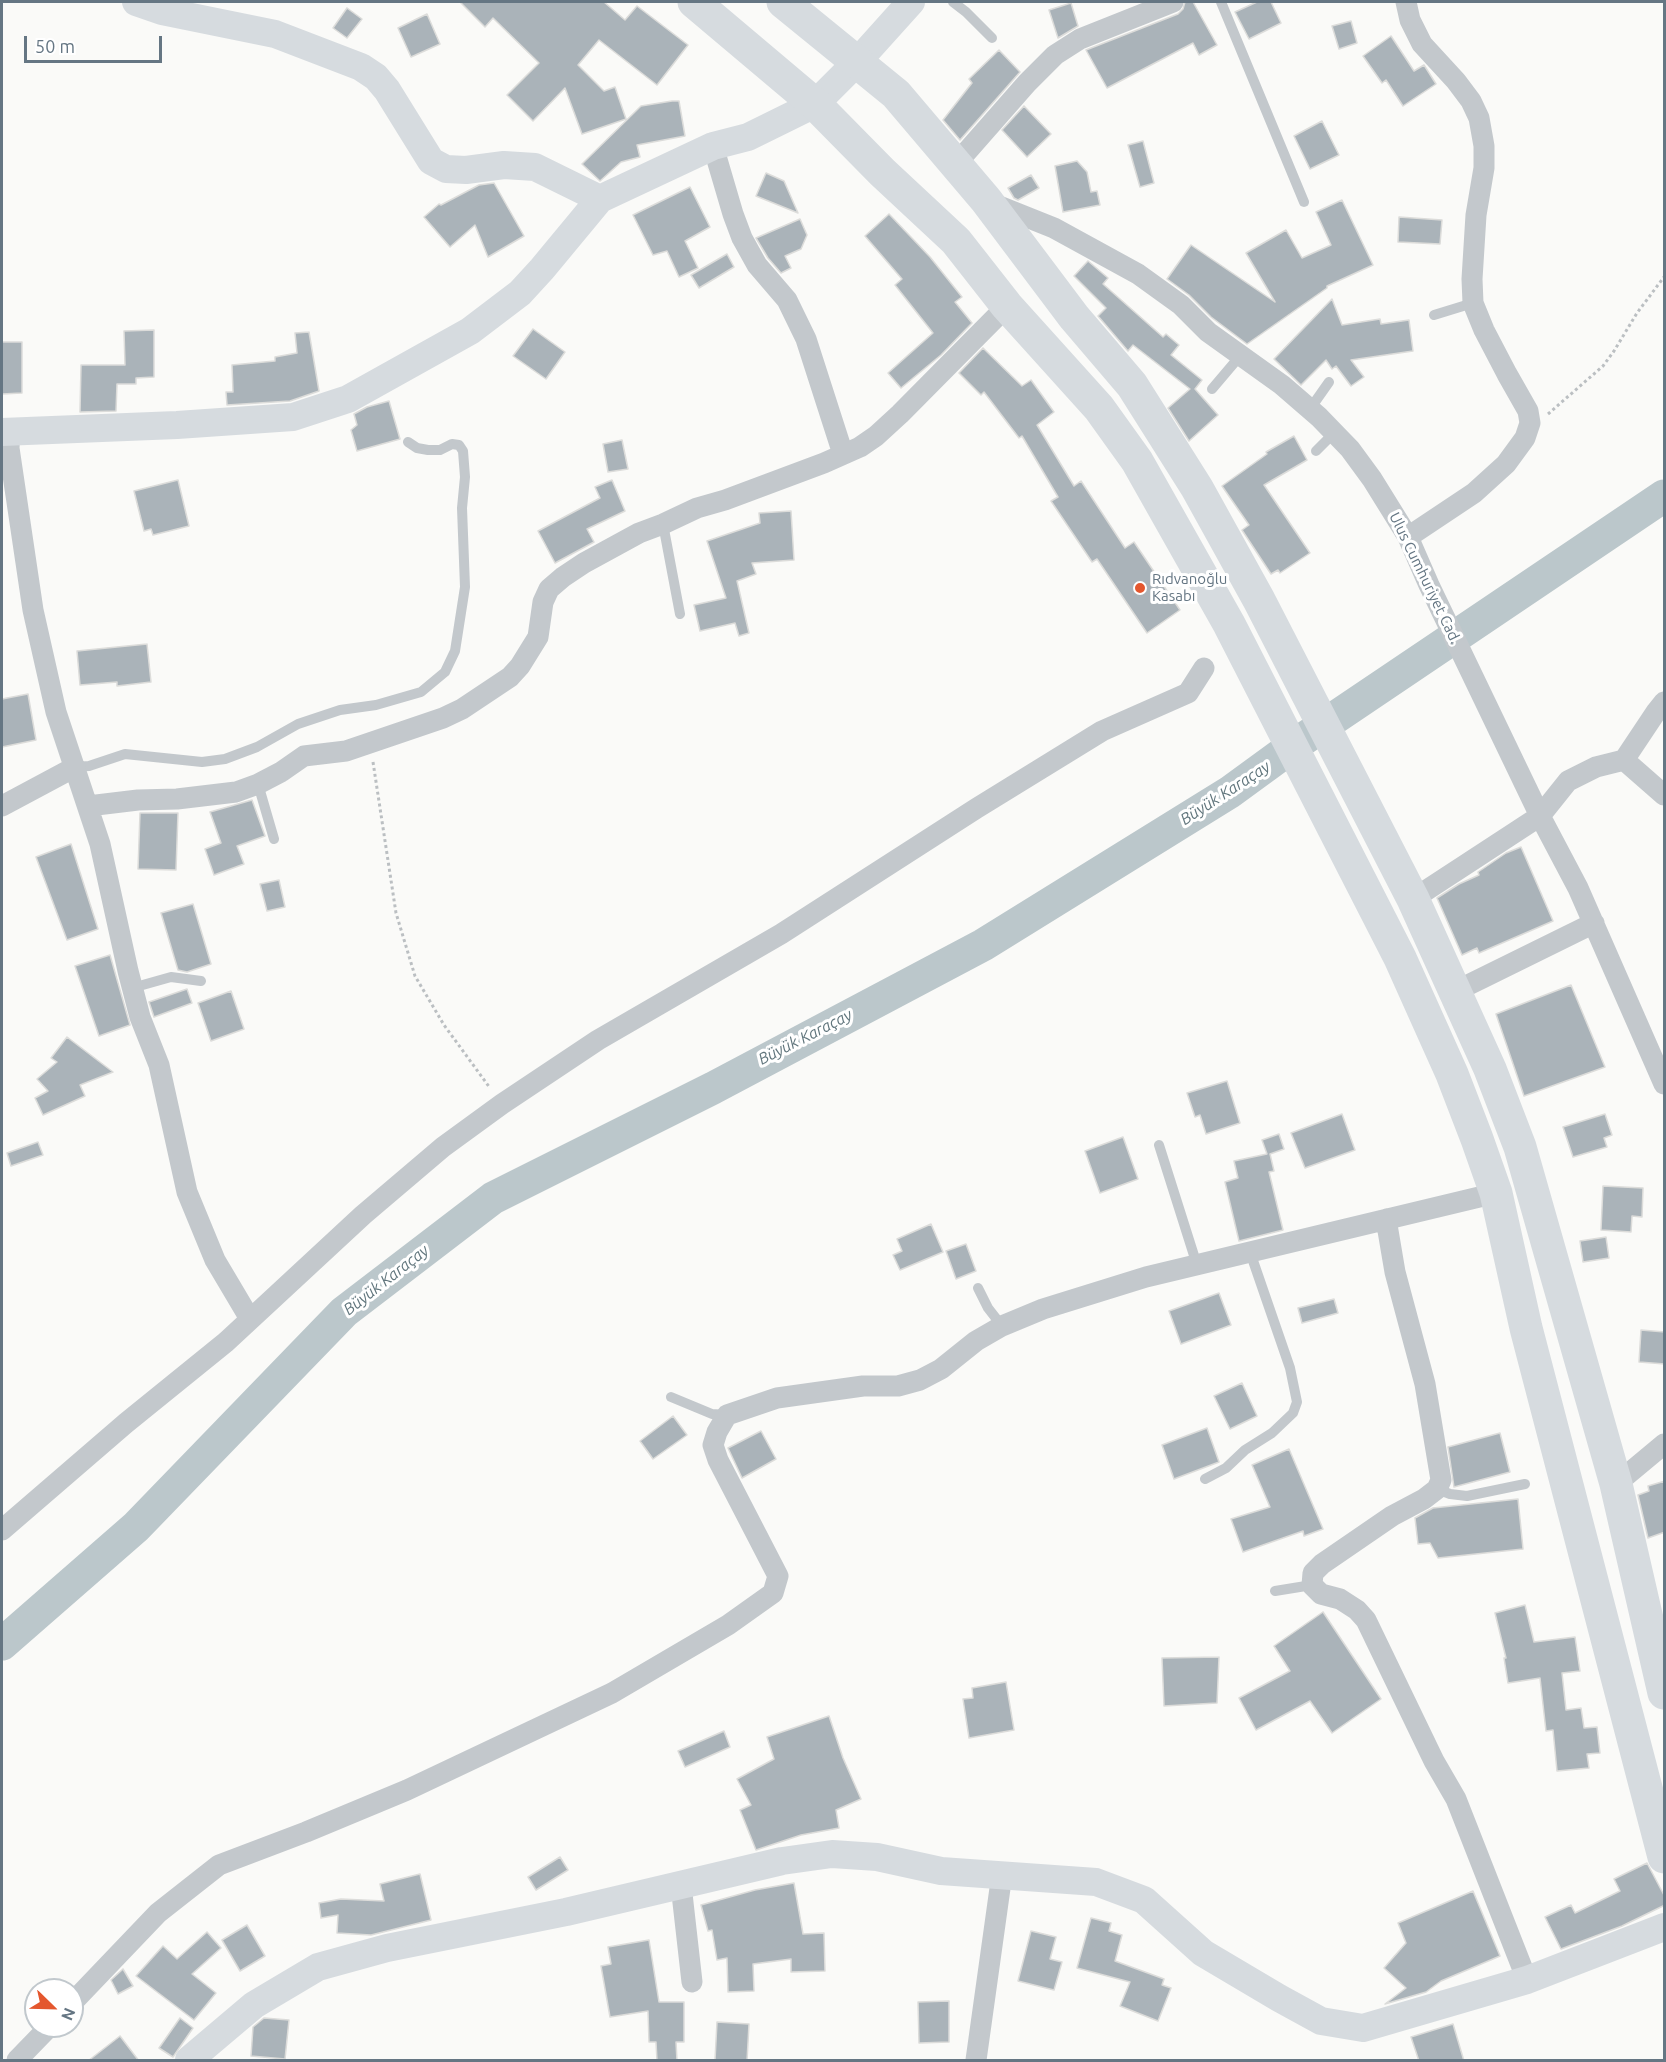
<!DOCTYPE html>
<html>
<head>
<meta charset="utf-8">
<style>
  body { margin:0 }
  #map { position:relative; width:1666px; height:2062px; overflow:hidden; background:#fafaf8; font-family:Ubuntu,sans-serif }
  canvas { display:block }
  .frame { position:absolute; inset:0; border:3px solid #657683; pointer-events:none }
  .north { position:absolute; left:24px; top:1978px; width:60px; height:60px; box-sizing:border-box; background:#fff; border:2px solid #c1c8cd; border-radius:50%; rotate:113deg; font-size:16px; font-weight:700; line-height:24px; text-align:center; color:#657683 }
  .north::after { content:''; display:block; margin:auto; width:21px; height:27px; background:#e4572e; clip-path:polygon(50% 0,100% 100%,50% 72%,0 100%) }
  .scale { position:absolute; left:24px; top:36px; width:138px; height:27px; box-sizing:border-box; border:3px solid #657683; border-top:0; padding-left:8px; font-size:18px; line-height:21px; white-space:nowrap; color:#657683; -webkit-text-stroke:4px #fff; paint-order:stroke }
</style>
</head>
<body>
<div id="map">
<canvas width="1666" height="2062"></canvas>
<div class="frame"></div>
<div class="north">N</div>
<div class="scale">50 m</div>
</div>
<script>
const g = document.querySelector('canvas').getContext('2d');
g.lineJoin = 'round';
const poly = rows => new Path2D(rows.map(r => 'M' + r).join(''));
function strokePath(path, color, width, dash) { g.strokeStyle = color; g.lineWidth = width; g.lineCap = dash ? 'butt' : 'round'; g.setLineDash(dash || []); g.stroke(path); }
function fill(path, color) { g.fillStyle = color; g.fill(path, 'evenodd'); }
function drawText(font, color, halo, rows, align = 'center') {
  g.font = font + ' Ubuntu,sans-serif'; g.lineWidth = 6; g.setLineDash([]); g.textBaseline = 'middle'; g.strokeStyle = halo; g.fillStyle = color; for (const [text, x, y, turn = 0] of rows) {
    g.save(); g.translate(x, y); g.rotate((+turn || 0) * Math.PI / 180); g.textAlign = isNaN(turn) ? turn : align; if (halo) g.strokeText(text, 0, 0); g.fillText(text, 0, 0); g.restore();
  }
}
const river = poly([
  [2,1644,136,1527,344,1312,493,1198,713,1088,983,945,1230,792,1293,746,1664,496]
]);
const building = poly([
  [460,2,604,2,625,20,637,6,688,45,657,85,599,40,578,65,604,91,615,87,626,119,582,134,565,88,533,121,507,95,539,63,493,18,485,27,460,2],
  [1185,2,1193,2,1217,45,1199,55,1193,43,1107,88,1086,50,1178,14,1183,9,1185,2],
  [1257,2,1271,2,1281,23,1249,39,1235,12,1257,2],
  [1071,3,1078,26,1058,38,1049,10,1071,3],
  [347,8,362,19,347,38,333,28,347,8],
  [427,14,440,44,411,57,398,28,427,14],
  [1351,21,1357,43,1339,49,1332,26,1351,21],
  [1391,36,1414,71,1424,65,1436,84,1403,106,1386,80,1382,83,1363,56,1391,36],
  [999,50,1020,72,960,140,943,120,972,83,969,79,999,50],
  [672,101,679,101,685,136,637,145,640,157,621,162,600,181,582,164,641,106,672,101],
  [1024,106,1051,134,1027,157,1002,130,1024,106],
  [1322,121,1339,155,1310,169,1294,136,1322,121],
  [1143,141,1154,183,1140,187,1128,145,1143,141],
  [1077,161,1087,172,1091,192,1097,191,1100,205,1063,212,1055,166,1077,161],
  [766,173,784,181,798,213,756,196,766,173],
  [1031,175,1039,188,1018,200,1014,198,1008,188,1031,175],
  [494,183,524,236,488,257,475,225,450,247,424,217,439,204,441,205,479,185,494,183],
  [690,187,710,227,685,241,698,268,679,277,667,251,653,255,633,215,690,187],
  [1342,200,1373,265,1327,286,1327,288,1247,344,1211,317,1189,295,1167,279,1191,245,1275,302,1246,253,1286,230,1302,258,1331,245,1316,212,1342,200],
  [889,214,930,257,962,297,955,302,972,323,941,355,901,388,888,373,933,333,895,285,902,279,865,236,889,214],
  [1399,217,1442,220,1440,244,1398,242,1399,217],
  [800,219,807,235,801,249,785,256,791,268,781,273,768,258,756,238,800,219],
  [727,254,734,267,699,288,691,275,727,254],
  [1088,261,1108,278,1103,284,1163,337,1166,334,1179,345,1171,355,1202,380,1195,389,1218,415,1189,441,1168,408,1190,389,1133,345,1128,351,1098,316,1106,308,1074,276,1088,261],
  [1332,299,1342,325,1380,319,1381,324,1409,320,1413,351,1351,360,1364,377,1351,386,1336,366,1332,369,1326,360,1301,385,1274,359,1332,299],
  [533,329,565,352,546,379,513,356,533,329],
  [154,330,154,377,136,378,136,384,117,384,116,411,80,412,81,365,125,365,124,331,154,330],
  [309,332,319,391,290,401,227,405,226,392,233,392,232,365,275,361,275,357,297,353,295,333,309,332],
  [2,342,22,342,22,393,2,394,2,342],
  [983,348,1022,386,1031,380,1054,412,1037,425,1074,486,1081,481,1125,548,1134,542,1180,610,1147,633,1097,559,1092,562,1051,501,1058,497,1022,436,1019,438,984,392,981,395,959,373,983,348],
  [389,401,400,439,357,451,351,430,357,425,354,414,367,407,389,401],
  [1294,436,1307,460,1264,485,1310,553,1280,573,1278,570,1271,574,1242,530,1249,525,1222,486,1267,454,1266,452,1294,436],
  [622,440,628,469,608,472,603,444,622,440],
  [178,480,189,526,153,535,151,529,144,531,134,491,178,480],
  [612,480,625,511,587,529,594,542,555,563,538,531,600,498,595,487,612,480],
  [791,511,794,560,752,563,756,574,737,581,749,633,739,636,735,623,700,631,694,605,726,598,707,541,760,523,759,513,791,511],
  [147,644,151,682,117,686,117,682,80,685,77,651,147,644],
  [28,694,36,740,2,747,2,699,28,694],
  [252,800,265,836,237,846,244,864,214,875,205,849,221,843,210,812,252,800],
  [140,813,178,813,176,870,138,869,140,813],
  [71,844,98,929,67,940,36,857,71,844],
  [1521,847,1553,921,1479,953,1477,948,1462,955,1437,898,1459,884,1479,875,1478,872,1506,853,1521,847],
  [279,880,285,907,267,911,260,884,279,880],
  [193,904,211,964,187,972,178,970,161,913,193,904],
  [110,955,130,1025,99,1036,75,966,110,955],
  [1571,985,1605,1067,1524,1096,1496,1014,1571,985],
  [187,989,192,1003,154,1017,149,1002,187,989],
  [231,991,244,1029,211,1041,198,1003,231,991],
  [67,1037,113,1072,80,1085,85,1096,43,1115,35,1098,48,1091,37,1079,57,1062,51,1058,67,1037],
  [1227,1081,1240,1123,1206,1134,1200,1115,1195,1117,1187,1093,1227,1081],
  [1342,1114,1355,1150,1305,1168,1291,1133,1342,1114],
  [1605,1114,1612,1135,1604,1138,1607,1147,1573,1157,1563,1127,1605,1114],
  [1279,1134,1284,1149,1270,1154,1274,1171,1269,1172,1283,1230,1239,1241,1225,1182,1238,1178,1234,1161,1267,1154,1262,1140,1279,1134],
  [1123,1137,1138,1179,1100,1193,1085,1151,1123,1137],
  [38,1142,43,1155,11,1166,7,1153,38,1142],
  [1603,1186,1643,1188,1642,1217,1632,1216,1631,1232,1601,1230,1603,1186],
  [931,1224,943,1252,900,1270,893,1255,902,1251,897,1239,931,1224],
  [1606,1237,1609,1258,1583,1262,1580,1241,1606,1237],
  [966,1244,976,1271,956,1279,946,1251,966,1244],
  [1219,1293,1231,1325,1181,1344,1169,1311,1219,1293],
  [1334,1299,1338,1313,1302,1323,1298,1308,1334,1299],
  [1641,1330,1665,1332,1665,1364,1639,1362,1641,1330],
  [1242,1383,1257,1416,1230,1429,1214,1396,1242,1383],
  [673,1416,687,1435,653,1459,640,1441,673,1416],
  [1207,1428,1219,1462,1174,1479,1162,1445,1207,1428],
  [761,1431,776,1459,742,1478,728,1448,761,1431],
  [1500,1433,1510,1472,1454,1487,1448,1447,1500,1433],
  [1289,1449,1323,1529,1304,1536,1303,1531,1243,1552,1231,1519,1270,1507,1252,1465,1289,1449],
  [1665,1481,1665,1532,1648,1538,1638,1495,1649,1491,1648,1486,1665,1481],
  [1518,1499,1523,1549,1438,1558,1430,1543,1418,1544,1415,1518,1433,1508,1518,1499],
  [1525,1605,1534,1642,1575,1637,1580,1671,1562,1673,1566,1710,1581,1708,1584,1728,1597,1727,1600,1753,1587,1754,1589,1768,1557,1771,1553,1730,1546,1731,1540,1678,1508,1683,1504,1658,1506,1658,1495,1613,1525,1605],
  [1323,1612,1381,1699,1332,1733,1310,1701,1256,1730,1239,1698,1290,1671,1274,1646,1323,1612],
  [1219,1657,1217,1703,1164,1706,1162,1658,1219,1657],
  [1006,1682,1014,1730,969,1738,963,1699,973,1698,972,1688,1006,1682],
  [829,1716,843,1758,861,1799,836,1810,839,1828,801,1835,756,1850,740,1810,751,1805,737,1779,774,1759,767,1737,829,1716],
  [724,1731,730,1747,685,1767,678,1751,724,1731],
  [560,1857,568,1870,536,1890,528,1877,560,1857],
  [1647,1863,1665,1897,1665,1905,1622,1926,1561,1949,1545,1917,1571,1905,1575,1913,1620,1891,1614,1879,1647,1863],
  [420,1874,431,1920,371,1935,337,1933,338,1915,321,1918,319,1903,341,1899,384,1901,380,1884,420,1874],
  [794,1883,803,1934,824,1933,825,1971,791,1972,791,1959,753,1964,754,1991,728,1992,727,1958,717,1960,712,1930,708,1931,701,1905,755,1890,794,1883],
  [1473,1891,1500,1956,1441,1981,1426,1992,1385,2004,1406,1988,1384,1968,1406,1943,1398,1923,1473,1891],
  [1091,1918,1111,1923,1109,1931,1122,1935,1115,1961,1164,1979,1162,1985,1171,1988,1158,2021,1120,2006,1130,1982,1077,1968,1091,1918],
  [247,1925,265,1956,240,1971,222,1940,247,1925],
  [1031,1931,1056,1937,1050,1959,1062,1962,1054,1990,1018,1981,1031,1931],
  [207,1932,221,1948,192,1974,216,1993,194,2020,136,1976,163,1946,177,1959,207,1932],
  [649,1940,659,2002,684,2002,684,2042,676,2042,677,2061,657,2061,656,2042,649,2042,648,2011,610,2017,601,1966,611,1964,608,1947,649,1940],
  [123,1969,133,1986,118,1994,111,1980,123,1969],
  [949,2001,949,2042,919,2043,918,2002,949,2001],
  [180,2018,193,2028,173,2057,159,2048,180,2018],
  [264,2018,289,2020,285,2059,251,2056,253,2027,264,2018],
  [717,2022,749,2024,747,2061,715,2060,717,2022],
  [1453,2024,1464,2061,1419,2061,1411,2037,1453,2024],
  [120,2036,139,2061,88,2061,120,2036]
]);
const path = poly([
  [1548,414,1603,366,1614,351,1637,313,1664,277],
  [373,762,396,913,415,976,444,1025,490,1088]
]);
const lane = poly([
  [953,2,966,12,992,38],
  [1221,2,1304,202],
  [1434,315,1473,303],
  [1212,389,1240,356],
  [1310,409,1329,382],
  [1316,451,1335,432],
  [663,524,680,614],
  [75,767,89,766,125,754,202,762,225,759,257,747,298,724,340,710,376,705,421,692,445,672,455,651,465,587,462,508,465,477,463,451,459,445,452,444,440,450,428,450,417,448,408,442],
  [258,784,274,839],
  [132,988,171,977,201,981],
  [1159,1145,1197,1265],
  [978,1288,988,1308,1002,1326],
  [671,1397,712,1414,727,1415],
  [1205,1479,1226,1468,1245,1450,1272,1433,1293,1413,1297,1402,1290,1368,1250,1252],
  [1437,1489,1450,1494,1467,1496,1525,1484],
  [1275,1591,1312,1585]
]);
const street = poly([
  [1406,2,1410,20,1422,44,1456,81,1471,101,1479,118,1484,146,1484,168,1476,215,1472,279,1473,303,1484,330,1507,374,1528,411,1530,423,1525,438,1506,464,1474,493,1408,537],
  [713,146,733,214,742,238,757,265,787,300,806,339,843,454],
  [955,165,1027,83,1055,55,1080,39,1173,2],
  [989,202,1054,228,1138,274,1181,305,1208,332,1282,385,1319,417,1350,449,1372,479,1408,537,1429,585,1540,816,1578,888,1664,1084],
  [10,431,9,448,33,610,56,712,100,844,128,971,140,1017,159,1065,187,1192,215,1260,250,1319],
  [1624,760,1664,795],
  [2,806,75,767],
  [88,806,138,800,177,799,236,792,258,784,281,772,304,756,346,751,443,718,462,709,510,677,520,666,538,637,543,602,549,589,563,577,584,563,639,533,663,524,697,508,725,500,824,463,860,447,876,436,900,414,1007,306],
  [1413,899,1540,816,1568,781,1596,767,1624,760,1656,712,1664,702],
  [1456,991,1594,923],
  [1386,1219,1395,1272,1425,1384,1441,1480,1437,1489,1424,1499,1392,1516,1322,1564,1313,1573,1312,1585,1321,1594,1340,1599,1357,1610,1366,1620,1434,1761,1456,1799,1527,1980],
  [1616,1484,1664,1444],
  [2,1530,126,1423,226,1342,363,1215,443,1147,502,1104,598,1040,781,934,977,808,1102,731,1188,693,1204,668],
  [681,1885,692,1982],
  [72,2003,158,1913,219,1865,306,1832,407,1790,612,1693,728,1625,773,1593,778,1576,718,1460,713,1445,717,1432,727,1415,777,1398,863,1386,898,1386,920,1380,941,1369,976,1341,1002,1326,1043,1309,1146,1277,1496,1193],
  [17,2060,50,2026],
  [976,2060,1002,1874]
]);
const secondary = poly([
  [136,2,162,11,275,34,361,67,376,77,387,90,431,161,446,169,466,170,504,165,535,167,600,199],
  [2,432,177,425,293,417,348,399,470,331,520,293,542,269,600,199,713,146,748,137,815,104,857,62,911,2],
  [189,2060,254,2005,318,1967,387,1948,566,1912,782,1861,832,1854,877,1857,941,1871,1096,1882,1144,1900,1203,1953,1279,1998,1321,2021,1363,2028,1527,1980,1664,1927]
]);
const highway = poly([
  [694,2,815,104,882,172,956,241,1007,306,1099,408,1137,461,1229,624,1400,958,1452,1074,1477,1139,1496,1193,1526,1328,1664,1857],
  [783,2,896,94,986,200,1074,317,1132,385,1197,488,1259,600,1413,899,1490,1069,1520,1147,1616,1484,1664,1693]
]);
const markers = [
  [1140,588,6,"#e4572e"]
];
const streetNames = [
  ["Ulus Cumhuriyet Cad.",1425,578,64]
];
const poiNames = [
  ["Rıdvanoğlu",1152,579],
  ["Kasabı",1152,596]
];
const waterNames = [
  ["Büyük Karaçay",1225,793,-33],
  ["Büyük Karaçay",805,1037,-27],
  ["Büyük Karaçay",386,1280,-38]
];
strokePath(river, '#bbc7cb', 33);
fill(building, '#aab3b9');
strokePath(building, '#dcdcda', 1.5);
strokePath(path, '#bbbfc2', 3, [3, 3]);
strokePath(lane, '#c3c8cc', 10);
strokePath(street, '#c3c8cc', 21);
strokePath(secondary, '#d6dbdf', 28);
strokePath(highway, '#d6dbdf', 33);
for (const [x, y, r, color] of markers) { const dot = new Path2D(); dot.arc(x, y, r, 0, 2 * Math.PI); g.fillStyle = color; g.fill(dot); strokePath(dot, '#fff', 2); }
drawText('15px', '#657683', '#fff', streetNames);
drawText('15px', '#657683', '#fff', poiNames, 'left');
drawText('italic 16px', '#60757c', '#fff', waterNames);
</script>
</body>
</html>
